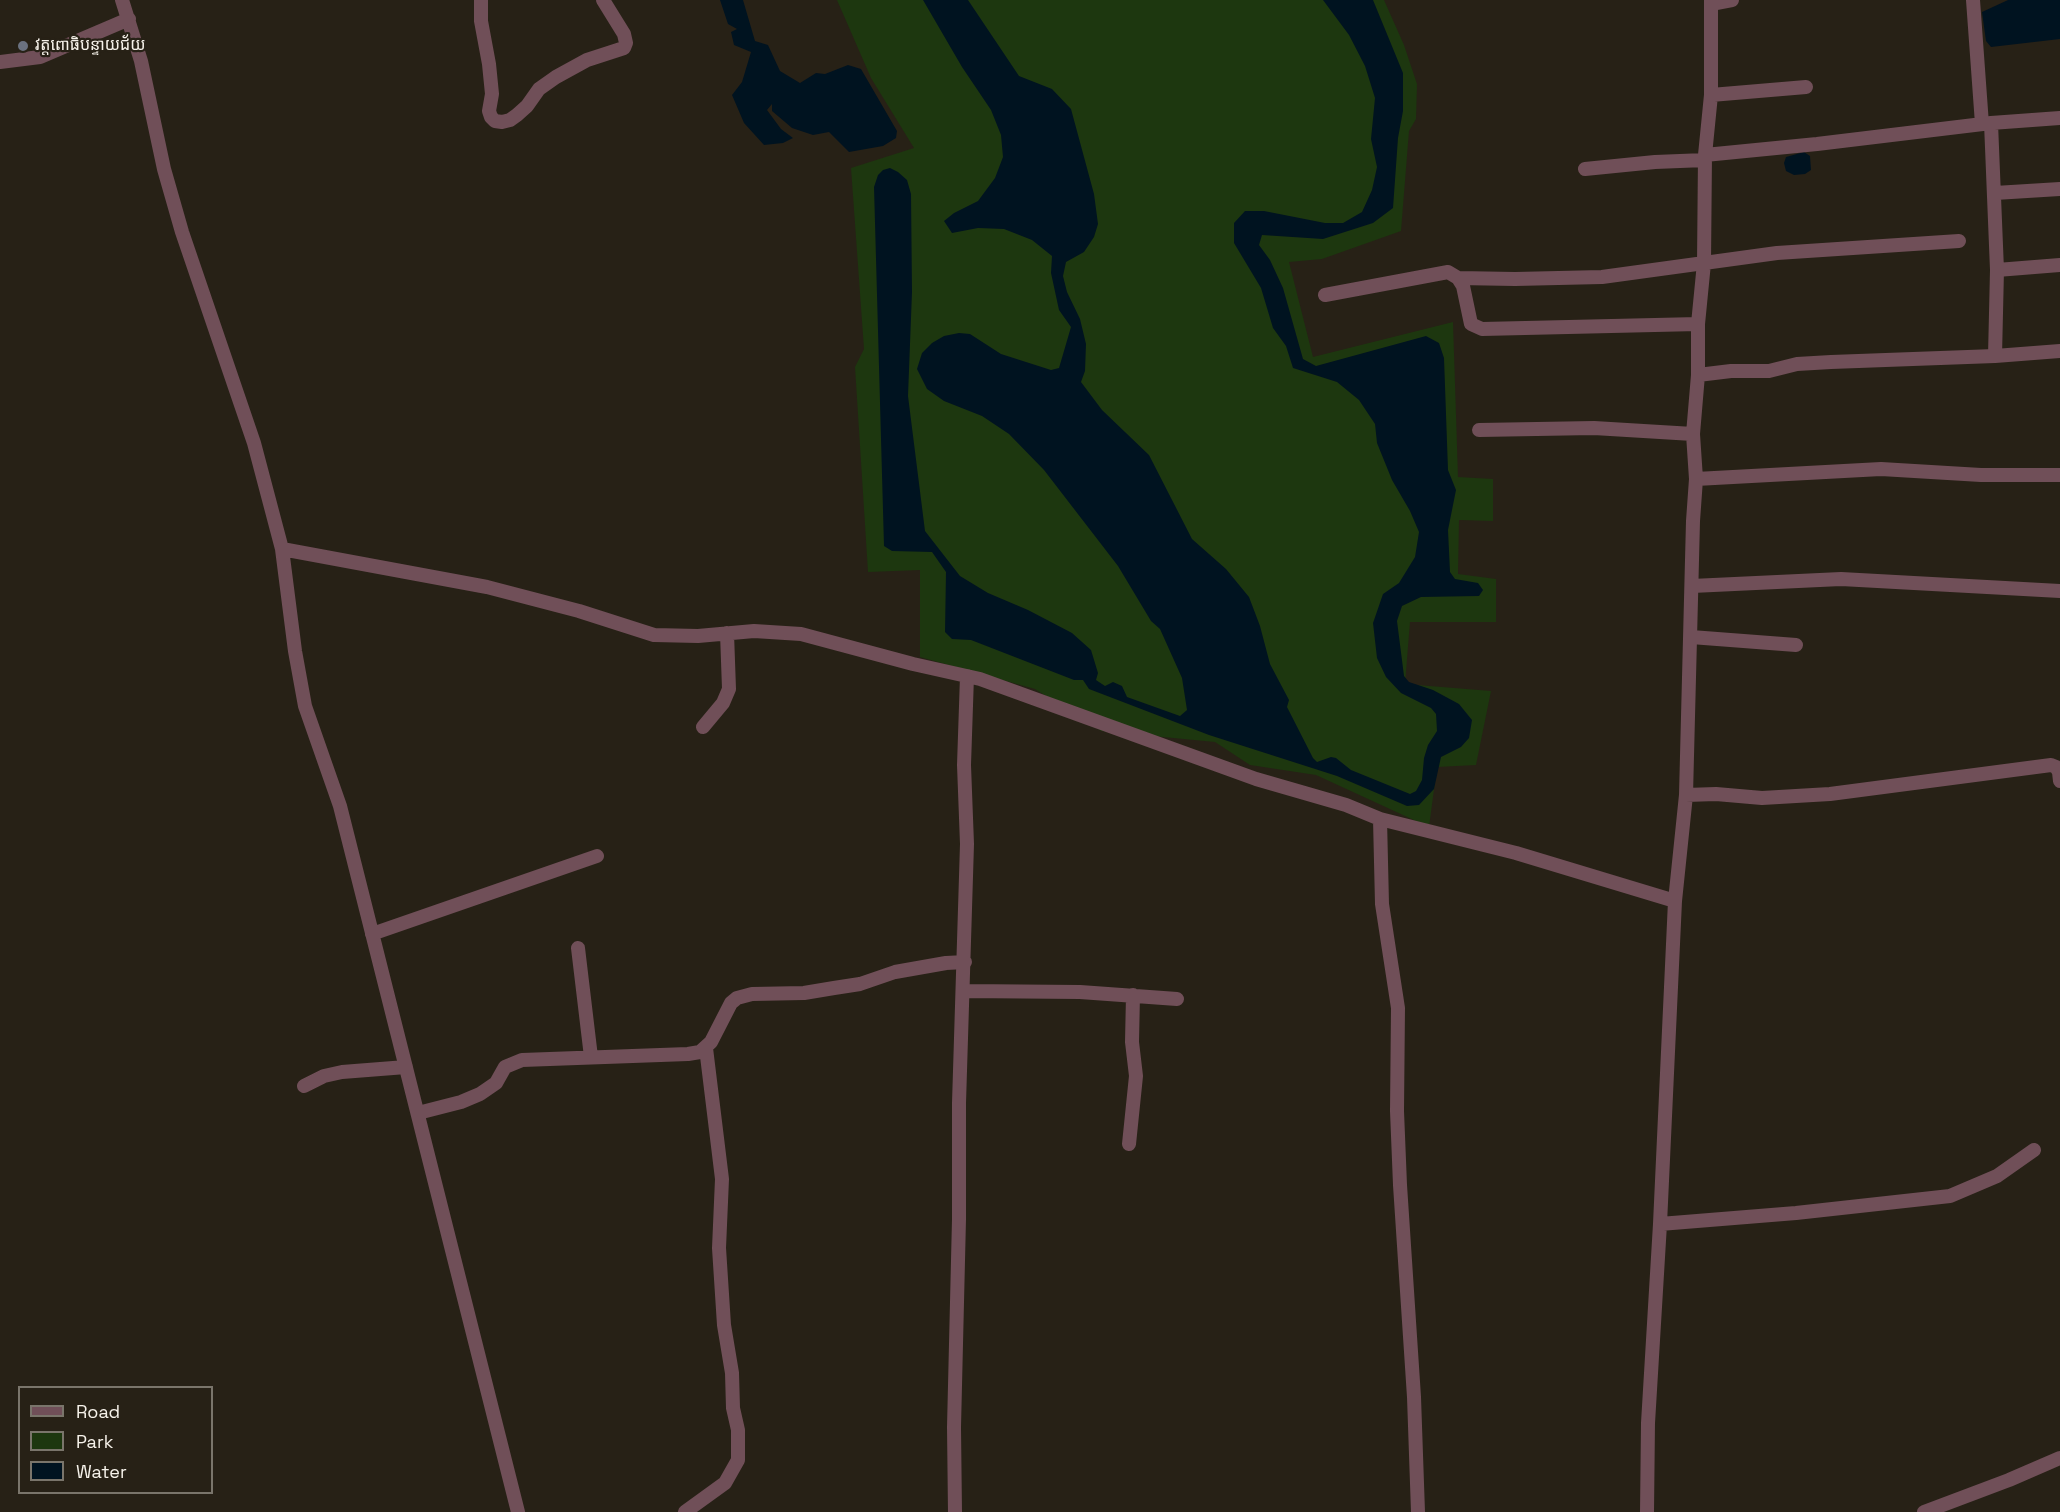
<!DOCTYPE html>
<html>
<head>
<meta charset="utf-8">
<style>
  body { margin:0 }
  #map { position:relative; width:2060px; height:1512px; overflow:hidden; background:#272116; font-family:"Space Grotesk",sans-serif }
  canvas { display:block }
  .legend { position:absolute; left:18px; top:1386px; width:195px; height:108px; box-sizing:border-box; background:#272116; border:2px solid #7a756b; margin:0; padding:8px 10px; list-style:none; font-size:18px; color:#f6f2ea }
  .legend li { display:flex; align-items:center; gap:12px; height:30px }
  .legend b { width:30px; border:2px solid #7a756b }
</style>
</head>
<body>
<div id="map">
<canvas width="2060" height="1512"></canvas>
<ul class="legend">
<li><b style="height:8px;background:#704f58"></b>Road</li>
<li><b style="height:16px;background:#1d370f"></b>Park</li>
<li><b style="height:16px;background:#001320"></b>Water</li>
</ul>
</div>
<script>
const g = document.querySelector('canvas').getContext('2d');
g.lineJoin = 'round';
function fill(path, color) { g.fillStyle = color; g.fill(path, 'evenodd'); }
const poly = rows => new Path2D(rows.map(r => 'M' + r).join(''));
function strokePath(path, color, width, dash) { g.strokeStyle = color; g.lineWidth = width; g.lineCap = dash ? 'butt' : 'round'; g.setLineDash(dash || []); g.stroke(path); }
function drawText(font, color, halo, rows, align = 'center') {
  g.font = font + ' "Space Grotesk","Noto Sans Khmer",sans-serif'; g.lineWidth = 4.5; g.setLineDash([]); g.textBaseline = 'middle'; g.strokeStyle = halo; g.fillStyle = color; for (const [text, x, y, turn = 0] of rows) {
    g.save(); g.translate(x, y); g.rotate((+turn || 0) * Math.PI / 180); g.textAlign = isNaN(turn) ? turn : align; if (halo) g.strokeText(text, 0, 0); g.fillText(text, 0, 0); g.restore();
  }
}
const green = poly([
  [837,0,1384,0,1404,45,1417,84,1416,119,1409,131,1401,231,1322,259,1289,262,1313,357,1453,322,1458,477,1493,479,1493,521,1459,520,1458,574,1496,579,1496,622,1410,622,1405,684,1491,691,1476,765,1437,767,1429,827,1316,775,1250,765,1215,742,1101,731,1035,689,920,657,920,570,868,572,855,367,864,349,851,168,914,148,871,78]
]);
const water = poly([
  [720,0,743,0,755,41,768,45,780,71,800,83,816,73,825,74,848,65,861,69,897,131,896,138,883,146,849,152,829,132,813,135,792,128,772,111,772,104,767,110,781,129,793,138,783,143,764,145,744,123,732,95,742,82,751,52,734,45,731,32,737,29,728,24],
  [923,0,968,0,1019,76,1052,89,1071,109,1094,194,1098,224,1094,237,1084,252,1066,262,1063,276,1067,292,1080,319,1086,344,1085,371,1081,382,1102,410,1149,455,1192,539,1226,569,1249,597,1260,626,1270,664,1289,700,1287,707,1313,758,1317,762,1331,757,1336,758,1351,770,1410,794,1416,791,1422,780,1424,758,1428,745,1437,731,1436,714,1431,708,1401,693,1386,677,1377,658,1373,623,1383,594,1399,583,1415,557,1419,532,1410,511,1392,480,1377,443,1375,424,1359,400,1337,382,1293,368,1286,346,1273,328,1261,288,1234,243,1234,223,1245,211,1264,211,1325,223,1343,223,1362,212,1372,190,1377,167,1371,139,1375,98,1365,66,1349,35,1323,0,1373,0,1403,73,1403,111,1398,138,1393,208,1373,223,1323,239,1262,235,1259,245,1270,260,1283,288,1303,359,1316,366,1426,336,1439,343,1444,358,1448,470,1456,490,1448,530,1450,572,1455,579,1478,583,1483,590,1479,596,1421,597,1402,606,1397,621,1404,676,1409,682,1433,690,1459,704,1472,720,1469,738,1461,747,1441,757,1434,789,1419,805,1407,806,1337,776,1209,735,1089,689,1083,680,1074,680,971,640,952,639,945,632,946,572,932,552,892,551,884,546,874,187,878,175,883,170,890,168,898,172,907,180,911,194,912,292,908,396,925,531,960,576,988,593,1028,610,1072,633,1091,650,1098,673,1096,680,1105,686,1113,682,1122,686,1127,697,1180,716,1187,710,1182,678,1160,629,1151,621,1118,566,1044,470,1009,434,982,416,944,401,927,389,917,369,922,353,932,343,944,336,959,333,970,334,1001,354,1051,370,1059,368,1071,327,1059,310,1051,273,1052,256,1032,240,1004,229,978,228,952,233,944,221,954,213,978,201,995,178,1003,157,1001,135,991,110,962,67],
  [2008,0,2060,0,2060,39,1991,47,1986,41,1982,12],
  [1804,152,1810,156,1811,170,1805,174,1794,175,1786,171,1784,163,1786,157]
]);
const minor = poly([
  [122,0,141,61,164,169,182,232,254,443,282,549,295,651,305,706,340,806,518,1512],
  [481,0,481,21,489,64,492,94,489,111,491,117,495,121,502,122,510,120,517,115,527,106,539,89,556,77,587,60,624,48,626,43,624,34,603,0],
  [1973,0,1982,124],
  [1711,4,1732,0],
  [0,62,40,57,129,19],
  [1711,95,1806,87],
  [1705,155,1817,144,1991,123],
  [1585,169,1655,162,1705,160],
  [1995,193,2060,189],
  [1997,270,2060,265],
  [1458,278,1515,279,1602,277,1777,253,1959,241],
  [1325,295,1448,272,1458,278,1463,286,1471,324,1482,329,1698,324],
  [1995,356,1997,270,1991,123,2060,118],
  [1698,375,1731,371,1769,371,1797,364,1831,362,1995,356,2060,351],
  [1479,430,1594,428,1693,434],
  [1696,479,1881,469,1981,475,2060,475],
  [282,549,487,587,579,611,654,635,698,636,754,631,801,634,913,664,980,679,1256,779,1346,805,1380,819,1516,853,1675,901],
  [1692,586,1841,579,2060,591],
  [1691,637,1796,645],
  [703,727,723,703,729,689,727,633],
  [1686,795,1716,794,1762,798,1830,794,2051,765,2056,767,2059,772,2060,781],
  [1380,819,1382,904,1398,1008,1397,1111,1400,1185,1414,1397,1418,1512],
  [372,934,597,856],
  [578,948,591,1057],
  [964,991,1080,992,1177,999],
  [304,1086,324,1076,342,1072,406,1067],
  [418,1113,461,1102,480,1094,496,1083,505,1067,522,1060,688,1054,700,1052,711,1042,731,1003,737,998,752,994,804,993,834,988,860,984,895,972,946,963,965,962],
  [1129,1144,1136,1076,1132,1042,1133,995],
  [1660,1224,1796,1213,1950,1196,1997,1176,2034,1150],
  [685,1512,725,1483,738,1460,738,1430,733,1408,732,1373,724,1325,719,1248,722,1179,706,1048],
  [955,1512,954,1427,959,1219,959,1103,967,844,964,765,967,676],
  [1647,1512,1648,1423,1660,1224,1675,901,1686,795,1693,521,1696,479,1693,434,1698,375,1698,324,1704,263,1705,155,1711,95,1711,0],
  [1924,1512,2009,1480,2060,1458]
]);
const markers = [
  [23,46,6,"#6b7280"]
];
const poiNames = [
  ["វត្តពោធិបន្ទាយជ័យ",35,46]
];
fill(green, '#1d370f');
fill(water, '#001320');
strokePath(minor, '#704f58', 14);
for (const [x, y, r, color] of markers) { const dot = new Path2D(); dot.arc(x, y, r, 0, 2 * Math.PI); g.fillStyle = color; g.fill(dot); strokePath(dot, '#272116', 2); }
drawText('16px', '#f6f2ea', '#272116', poiNames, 'left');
</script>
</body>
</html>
